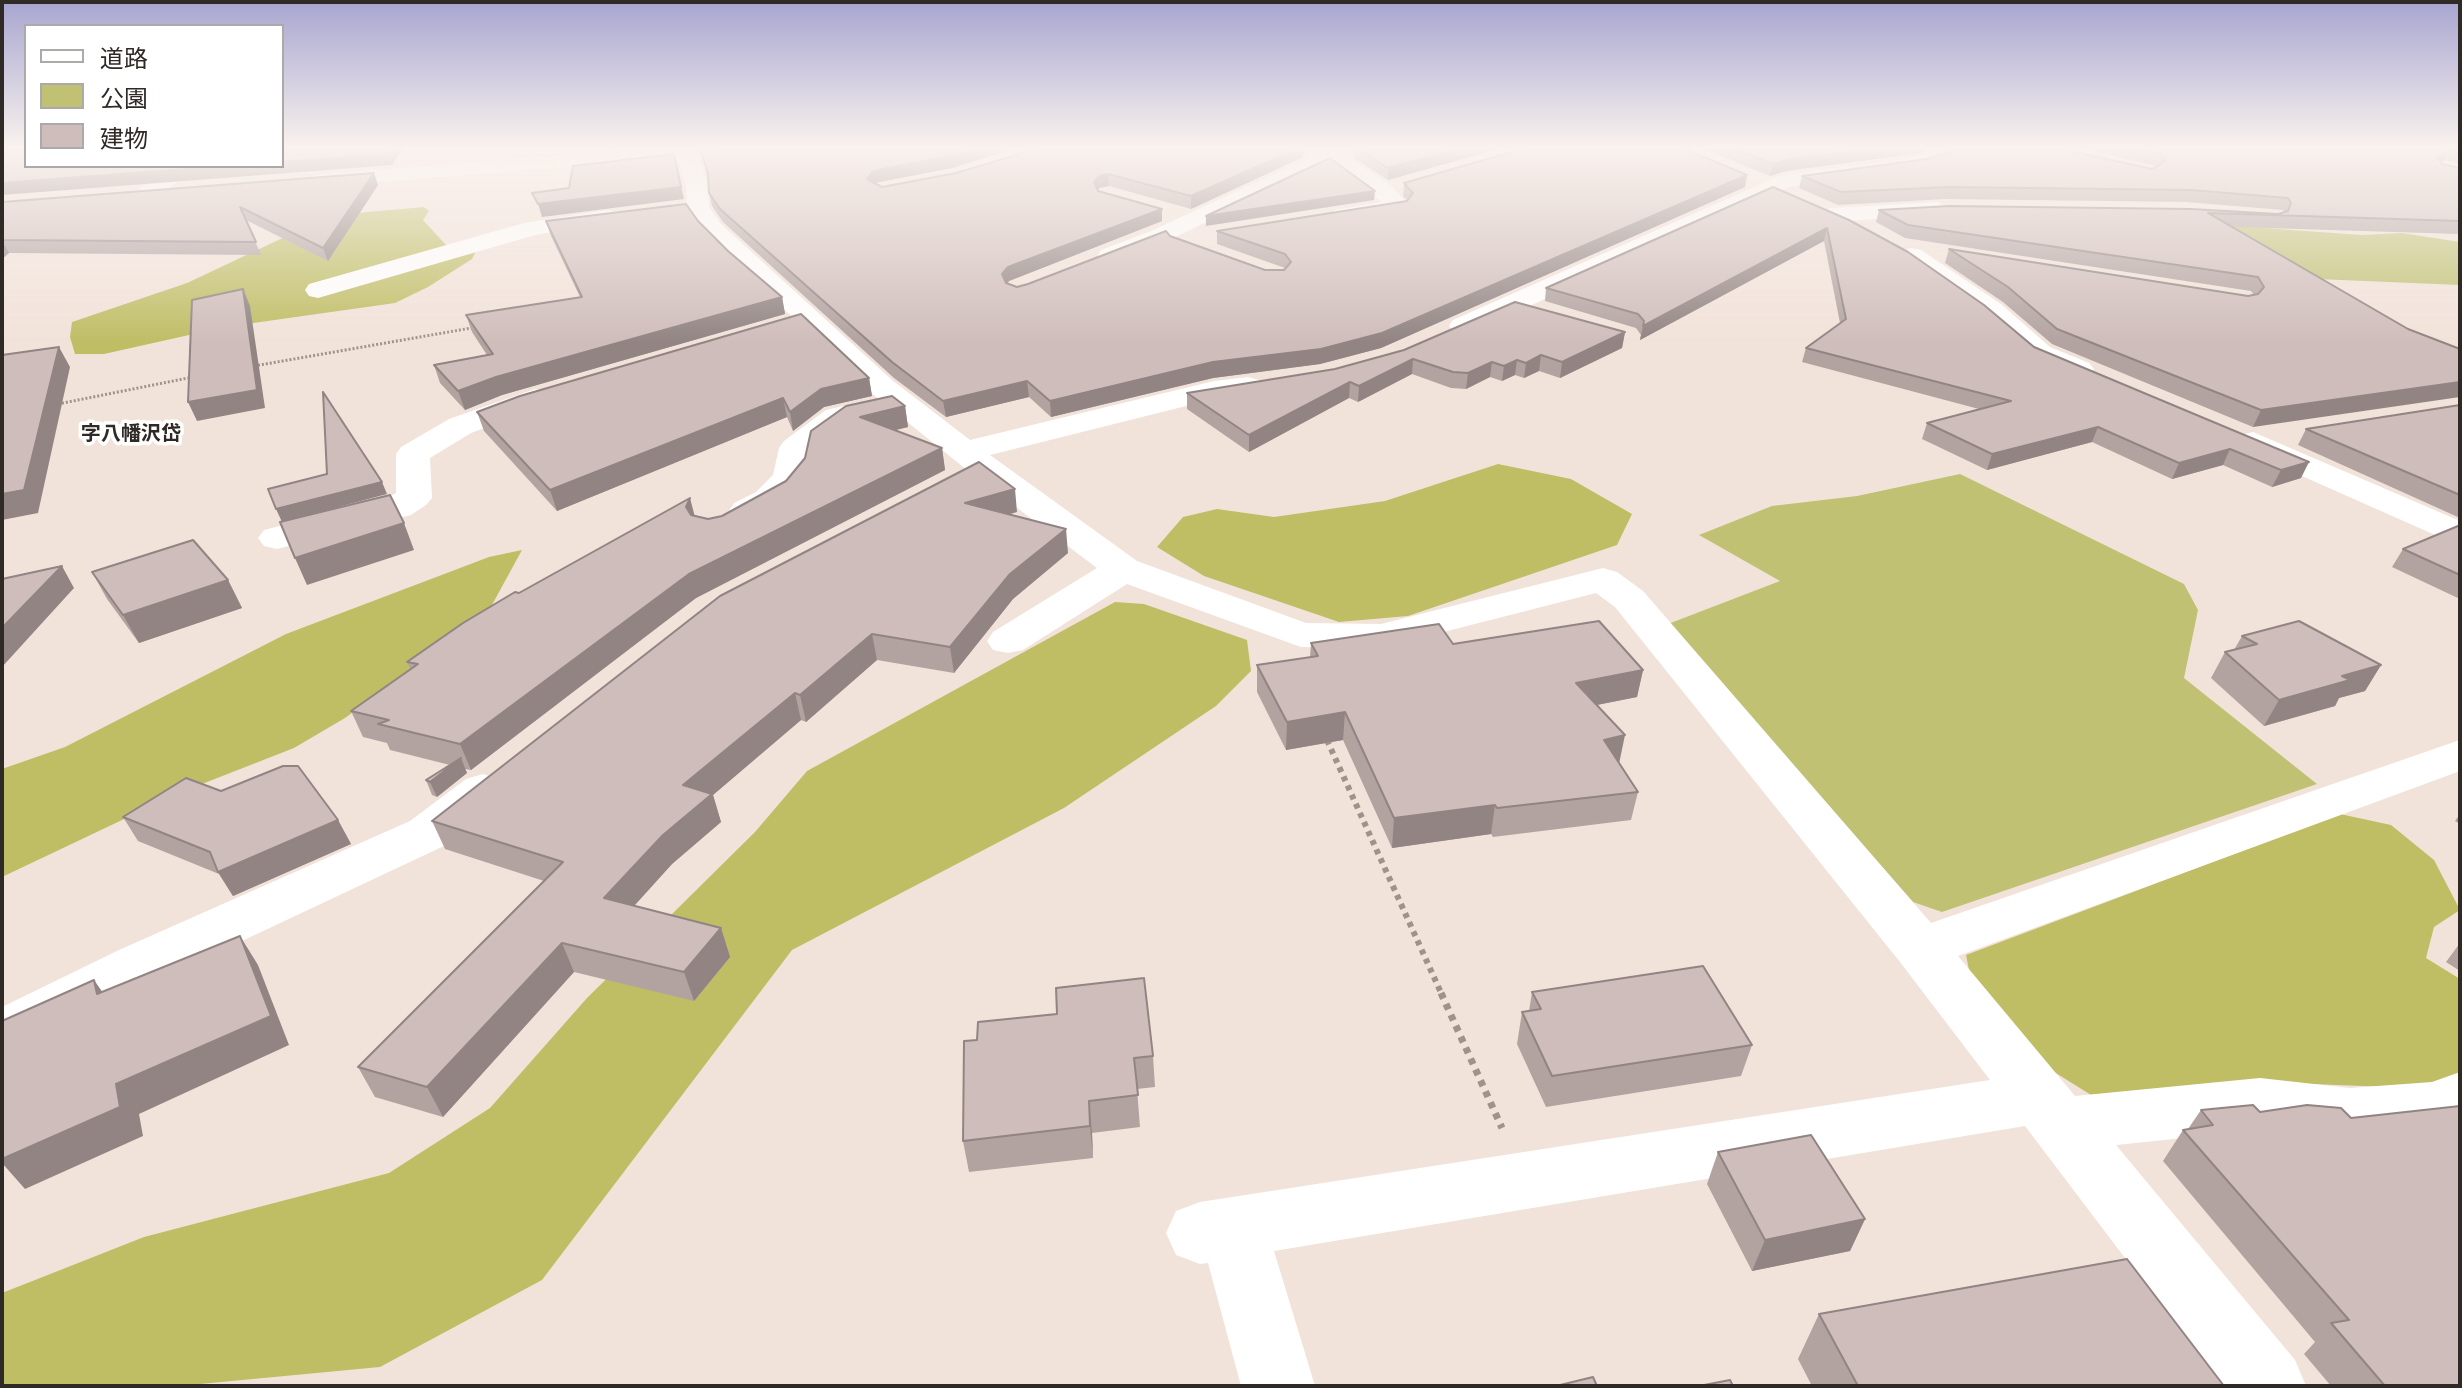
<!DOCTYPE html>
<html>
<head>
<meta charset="utf-8">
<style>
  body { margin:0 }
  #map { position:relative; width:2462px; height:1388px; overflow:hidden; background:#f2e3da; font-family:"Work Sans","Noto Sans JP",sans-serif }
  canvas { display:block }
  .frame { position:absolute; inset:0; border:4px solid #302a27; pointer-events:none }
  .legend { position:absolute; left:24px; top:24px; width:260px; height:144px; box-sizing:border-box; background:#fff; border:2px solid #acaaa9; margin:0; padding:10px 14px; list-style:none; font-size:24px; color:#302a27 }
  .legend li { display:flex; align-items:center; gap:16px; height:40px }
  .legend b { width:40px; border:2px solid #acaaa9 }
</style>
</head>
<body>
<div id="map">
<canvas width="2462" height="1388"></canvas>
<div class="frame"></div>
<ul class="legend">
<li><b style="height:10px;background:#fff"></b>道路</li>
<li><b style="height:22px;background:#c0c173"></b>公園</li>
<li><b style="height:22px;background:#cfbdbb"></b>建物</li>
</ul>
</div>
<script>
const g = document.querySelector('canvas').getContext('2d');
g.lineJoin = 'round';
function fill(path, color) { g.fillStyle = color; g.fill(path, 'evenodd'); }
const poly = rows => new Path2D(rows.map(r => 'M' + r).join(''));
function strokePath(path, color, width, dash) { g.strokeStyle = color; g.lineWidth = width; g.lineCap = dash ? 'butt' : 'round'; g.setLineDash(dash || []); g.stroke(path); }
function drawText(font, color, halo, rows, align = 'center') {
  g.font = font + ' "Work Sans","Noto Sans JP",sans-serif'; g.lineWidth = 7; g.setLineDash([]); g.textBaseline = 'middle'; g.strokeStyle = halo; g.fillStyle = color; for (const [text, x, y, turn = 0] of rows) {
    g.save(); g.translate(x, y); g.rotate((+turn || 0) * Math.PI / 180); g.textAlign = isNaN(turn) ? turn : align; if (halo) g.strokeText(text, 0, 0); g.fillText(text, 0, 0); g.restore();
  }
}
const green = poly([
  [2207,224,2362,235,2402,233,2460,242,2460,285,2293,278],
  [1960,474,2184,584,2198,610,2184,678,2317,784,1942,912,1913,902,1668,624,1780,581,1699,535,1772,506,1857,496]
]);
const forest = poly([
  [424,207,429,211,423,220,446,245,476,251,472,259,428,287,395,303,225,327,104,354,75,354,70,337,72,322,187,283,291,234,345,214],
  [1498,464,1571,479,1632,514,1617,545,1408,616,1339,622,1204,576,1157,547,1183,517,1217,509,1274,517,1385,501],
  [522,550,487,614,345,718,294,748,179,793,2,877,2,769,65,747,286,634,489,557],
  [1115,602,1144,604,1247,640,1251,671,1216,706,1064,808,792,950,542,1280,380,1367,179,1386,2,1386,2,1293,144,1237,389,1173,490,1108,587,998,755,832,807,771],
  [2340,814,2391,825,2434,860,2460,910,2434,927,2426,958,2460,979,2460,1077,2418,1088,2310,1084,2099,1100,2043,1065,1972,985,1966,955]
]);
const pathFar2 = poly([
  [254,366,477,327],
  [58,404,193,377]
]);
const pathFar1 = poly([
  [1327,740,1442,995]
]);
const path = poly([
  [1441,993,1502,1128]
]);
const minor = poly([
  [644,149,723,149,720,153,698,156,708,187,709,207,721,224,892,380,970,440,1214,381,1248,377,1259,380,1263,386,1259,392,1214,399,990,455,1137,561,1306,623,1381,624,1603,568,1617,572,1643,591,1931,923,2460,740,2460,771,1958,956,2075,1096,2260,1078,2350,1088,2432,1082,2460,1072,2460,1126,2436,1134,2350,1140,2260,1130,2116,1145,2295,1360,2306,1386,2222,1386,2025,1126,1274,1251,1315,1386,1241,1386,1208,1263,1200,1264,1176,1255,1166,1233,1176,1211,1200,1202,1990,1080,1900,962,1615,607,1596,593,1381,648,1301,647,1127,584,1023,650,1008,653,993,650,987,641,993,632,1097,568,972,474,870,392,813,335,734,265,704,234,687,207,686,187,678,158,315,187,304,181,315,175,644,149],
  [1004,149,1028,149,1035,155,1032,159,971,178,961,172,964,168,1008,154,1004,149],
  [1304,149,1363,149,1360,153,1347,157,1392,186,1409,206,1398,213,1343,222,1335,220,1332,215,1335,210,1382,202,1330,163,1167,241,1110,262,1101,260,1098,255,1101,250,1151,231,1311,157,1305,155,1304,149],
  [1930,149,1950,149,1949,157,1946,161,1923,168,1791,186,1473,332,1463,334,1453,332,1449,326,1453,320,1779,176,1921,156,1929,153,1930,149],
  [174,166,198,166,155,199,139,199,136,194,139,189,174,166],
  [1938,202,1949,209,1946,214,1832,222,1824,220,1821,215,1824,210,1832,208,1938,202],
  [608,210,616,212,619,217,616,222,535,235,318,298,309,296,305,290,309,284,524,223,608,210],
  [1912,248,1921,250,2001,304,2050,347,2089,363,2094,369,2089,375,2079,378,2069,375,2030,359,1981,316,1903,260,1900,255,1903,250,1912,248],
  [535,389,546,391,550,398,546,405,471,433,430,458,432,498,426,505,411,515,277,549,264,546,258,538,264,530,385,499,396,493,396,454,401,447,449,419,535,389],
  [861,402,872,404,877,411,872,418,848,424,812,452,807,478,782,508,747,522,734,519,729,511,734,503,756,492,773,475,779,448,784,441,826,410,861,402],
  [2253,432,2460,521,2460,546,2241,449,2237,442,2241,435,2253,432],
  [483,774,500,779,507,790,500,801,446,845,159,980,23,1051,2,1057,2,1007,119,950,410,821,466,779,483,774]
]);
const wall = poly([
  [714,149,1003,149,1003,152,952,168,874,183,882,187,956,173,1032,150,1031,149,1304,149,1303,157,1191,209,1109,186,1099,188,1098,191,1162,221,1009,281,1007,284,1017,287,1028,284,1170,236,1265,270,1284,270,1285,268,1217,244,1217,231,1408,201,1403,196,1404,183,1747,175,1745,187,1381,348,1320,364,1213,378,1051,417,1029,397,946,417,894,378,723,222,712,206,709,193,708,179,701,151,714,150],
  [1354,149,1498,149,1388,180,1354,158],
  [1704,149,1927,149,1920,153,1786,171,1770,176],
  [2083,149,2460,149,2460,164,2445,160,2441,162,2442,164,2460,168,2460,234,2232,227,2408,329,2253,427,2052,344,2003,302,1945,263,1949,249,2248,296,2254,295,2251,291,1905,238,1876,222,1879,210,2278,214,2284,212,2283,210,2186,202,1945,199,1838,205,1799,188,1802,176,2152,169,2156,166],
  [378,185,328,261,246,220,261,255,9,253,2,259,2,202],
  [1773,187,2034,347,2301,478,2272,487,2223,465,2172,479,2092,442,1987,470,1922,439,1927,423,1979,409,1802,362,1806,348,1840,323,1824,241,1640,340,1641,335,1636,328,1545,301,1546,288],
  [546,221,698,221,728,251,782,297,785,314,502,395,465,410,440,383,434,365,487,355,472,332,466,315,580,297,551,236],
  [1625,332,1622,348,1560,378,1539,371,1524,378,1515,375,1502,381,1490,377,1466,389,1451,388,1412,374,1358,402,1349,398,1249,452,1187,409,1187,393,1335,369],
  [869,378,872,396,824,407,793,431,787,417,557,511,484,431,477,412],
  [2460,405,2460,518,2298,445,2306,429],
  [905,406,908,427,895,430,942,448,945,470,696,598,471,770,465,769,467,773,437,797,432,795,426,780,450,765,390,750,387,743,363,737,351,711,411,670,407,662,519,593,694,515,708,519,722,516,786,481],
  [1017,512,1010,514,1068,553,1013,599,954,673,877,660,806,722,801,720,713,795,721,822,672,864,634,906,721,928,730,957,694,1001,574,972,443,1117,375,1097,358,1067,544,881,445,849,432,821,720,596],
  [2460,526,2460,599,2392,567,2403,549],
  [92,572,228,580,242,608,139,643,107,599],
  [2242,636,2381,665,2365,691,2339,698,2335,706,2264,726,2211,678,2225,652,2234,650],
  [1311,643,1453,644,1643,670,1637,697,1597,705,1619,762,1638,792,1631,820,1493,837,1491,834,1392,848,1343,740,1286,750,1257,692,1257,665,1310,657],
  [221,791,338,820,351,844,233,896,219,874,138,841,123,817],
  [2460,814,2460,824,2455,821],
  [2460,943,2460,971,2446,962],
  [1532,992,1752,1045,1741,1076,1546,1107,1517,1044,1522,1012,1529,1011],
  [964,1041,1153,1056,1155,1087,1137,1089,1140,1127,1092,1133,1093,1158,969,1172,963,1141],
  [2201,1110,2460,1386,2331,1386,2304,1354,2315,1342,2163,1161,2183,1130,2188,1129],
  [1718,1152,1865,1219,1850,1251,1752,1271,1707,1184],
  [1819,1314,2224,1386,1812,1386,1798,1359]
]);
const shadedWall = poly([
  [391,149,403,149,392,165,2,195,2,183,224,166,282,166,282,162],
  [977,149,1003,149,1003,152,952,168,874,183,867,179,873,171],
  [1297,149,1304,149,1303,157,1191,209,1191,196],
  [1458,149,1498,149,1388,180,1388,168],
  [1870,149,1927,149,1920,153,1786,171,1770,176,1773,164,1788,159],
  [2451,149,2445,160,2431,168,2437,157],
  [674,154,684,199,542,217,538,204],
  [374,173,378,185,328,261,323,248],
  [1108,174,1109,186,1099,188,1094,194,1094,182,1099,176],
  [1747,175,1745,187,1381,348,1320,364,1213,378,1051,417,1050,401],
  [1375,191,1374,200,1206,226,1206,216],
  [1162,209,1162,221,1009,281,1004,288,1002,274,1008,267],
  [1827,228,1824,241,1640,340,1643,326],
  [2,240,9,253,2,259],
  [243,289,250,306,265,408,197,421,188,402],
  [782,297,785,314,502,395,465,410,458,391,496,377],
  [1625,332,1622,348,1560,378,1562,362],
  [59,347,70,367,38,513,2,520,2,494],
  [1541,355,1539,371,1524,378,1526,363],
  [1413,359,1412,374,1358,402,1359,386],
  [1517,360,1515,375,1502,381,1504,366],
  [1492,362,1490,377,1466,389,1468,373],
  [869,378,872,396,824,407,793,431,790,412,821,389],
  [1027,381,1029,397,946,417,943,401],
  [1350,382,1349,398,1249,452,1249,435],
  [2460,382,2460,397,2253,427,2261,410],
  [783,398,787,417,557,511,550,490],
  [905,406,908,427,864,438,860,417],
  [2098,427,2092,442,1987,470,1992,454],
  [942,448,945,470,696,598,471,770,460,744,689,574],
  [2230,449,2223,465,2172,479,2179,463],
  [2309,462,2301,478,2272,487,2281,470],
  [382,482,387,494,282,522,276,509],
  [1015,489,1017,512,968,527,965,503],
  [690,498,696,521,686,507],
  [404,523,414,550,307,585,295,558],
  [1066,529,1068,553,1013,599,954,673,950,647,1010,574],
  [62,566,74,588,2,667,2,628],
  [228,580,242,608,139,643,123,615],
  [872,634,877,660,806,722,800,695],
  [2381,665,2365,691,2339,698,2335,706,2264,726,2279,700,2342,676],
  [1643,670,1637,697,1571,710,1576,683],
  [795,693,801,720,713,795,721,822,672,864,615,927,604,898,683,785],
  [1345,712,1343,740,1286,750,1287,722],
  [1625,735,1619,764,1604,740],
  [461,758,467,773,437,797,430,782],
  [1495,805,1491,834,1392,848,1394,818],
  [338,820,351,844,233,896,218,872],
  [721,928,730,957,694,1001,684,972],
  [240,936,258,965,289,1045,139,1114,143,1136,25,1189,2,1163,2,1159,116,1084],
  [562,943,574,972,443,1117,427,1087],
  [94,980,115,1010,97,994],
  [1089,1101,1092,1133,1093,1158,1090,1126],
  [1865,1219,1850,1251,1752,1271,1765,1240]
]);
const building = poly([
  [2,149,26,149,26,166,224,166,2,183,2,149],
  [282,149,391,149,388,154,282,162,282,149],
  [723,149,977,149,951,156,873,171,867,179,882,187,956,173,1032,150,1033,149,1297,149,1191,196,1108,174,1099,176,1094,182,1098,191,1162,209,1008,267,1002,274,1006,283,1017,287,1028,284,1166,231,1170,236,1265,270,1284,270,1291,262,1285,254,1217,231,1407,201,1413,193,1404,183,1522,149,1685,149,1747,175,1382,333,1321,349,1213,362,1050,401,1027,381,943,401,892,362,720,209,709,193,708,174,701,151,723,149],
  [1358,149,1458,149,1388,168,1358,149],
  [1734,149,1870,149,1788,159,1773,164,1734,149],
  [1952,149,2062,149,2152,169,2166,161,2160,153,2138,149,2450,149,2437,157,2442,164,2460,168,2460,221,2208,213,2408,329,2460,349,2460,382,2261,410,2057,329,2008,287,1949,249,2248,296,2258,294,2264,287,2258,277,1908,225,1879,210,1949,206,2191,209,2278,214,2288,211,2291,203,2288,198,2191,190,1949,187,1841,192,1802,176,1927,159,1950,152,1952,149],
  [674,154,681,187,538,204,532,193,569,188,573,166,674,154],
  [1330,158,1375,191,1206,216,1330,158],
  [374,173,323,248,240,207,256,242,2,240,2,202,374,173],
  [1773,187,1849,220,1908,252,1984,305,2034,347,2309,462,2281,470,2230,449,2179,463,2098,427,1992,454,1927,423,2011,401,1806,348,1846,319,1827,228,1643,326,1644,321,1638,314,1546,288,1773,187],
  [686,204,698,221,728,251,782,297,496,377,458,391,434,365,493,354,466,315,582,297,546,221,686,204],
  [243,289,257,390,188,402,192,300,243,289],
  [1515,302,1625,332,1562,362,1541,355,1526,363,1517,360,1504,366,1492,362,1468,373,1453,372,1413,359,1359,386,1350,382,1249,435,1187,393,1335,369,1404,350,1515,302],
  [801,314,869,378,821,389,790,412,783,398,550,490,477,412,520,396,801,314],
  [59,347,24,490,2,494,2,355,59,347],
  [323,392,382,482,276,509,268,489,327,474,323,392],
  [892,396,905,406,860,417,942,448,689,574,460,744,378,724,389,720,351,711,418,664,407,662,463,623,515,592,519,593,690,498,686,507,691,515,708,519,722,516,786,481,805,458,811,431,846,406,892,396],
  [2460,405,2460,495,2306,429,2460,405],
  [979,462,1015,489,965,503,1066,529,1010,574,950,647,872,634,800,695,795,693,683,785,712,794,663,835,604,898,721,928,684,972,562,943,427,1087,358,1067,563,862,432,821,720,596,979,462],
  [390,495,404,523,295,558,280,522,390,495],
  [2458,526,2460,526,2460,575,2403,549,2458,526],
  [193,540,228,580,123,615,92,572,193,540],
  [62,566,2,628,2,579,62,566],
  [1599,621,1643,670,1576,683,1625,735,1604,740,1638,792,1497,808,1495,805,1394,818,1345,712,1287,722,1257,665,1318,656,1311,643,1439,624,1453,644,1599,621],
  [2299,621,2381,665,2342,676,2350,680,2279,700,2225,652,2257,644,2242,636,2299,621],
  [461,758,430,782,426,780,461,758],
  [283,766,298,766,338,820,218,872,210,852,123,817,186,778,221,791,283,766],
  [240,936,271,1016,116,1084,120,1107,2,1159,2,1021,94,980,97,994,240,936],
  [1703,966,1752,1045,1552,1076,1522,1012,1541,1009,1532,992,1703,966],
  [1144,978,1153,1056,1134,1058,1138,1095,1089,1101,1090,1126,963,1141,964,1041,977,1040,978,1022,1057,1014,1056,988,1144,978],
  [2253,1105,2260,1112,2307,1105,2341,1108,2351,1118,2460,1106,2460,1386,2385,1386,2331,1323,2349,1320,2183,1130,2213,1125,2201,1110,2253,1105],
  [1811,1135,1865,1219,1765,1240,1718,1152,1811,1135],
  [2127,1259,2224,1386,1858,1386,1819,1314,2127,1259],
  [1593,1377,1597,1386,1556,1386,1593,1377],
  [1730,1380,1733,1386,1699,1386,1730,1380]
]);
const farQuarternames = [
  ["字八幡沢岱",131,434]
];
fill(green, '#c0c173');
fill(forest, '#bfbe65');
strokePath(pathFar2, '#9d928c', 3, [2, 2]);
strokePath(pathFar1, '#9d928c', 6, [5, 5]);
strokePath(path, '#9d928c', 7, [6, 6]);
fill(minor, '#fff');
fill(wall, '#b2a3a1');
fill(shadedWall, '#918483');
fill(building, '#cfbdbb');
strokePath(building, '#918483', 2);
const sky = g.createLinearGradient(0, 0, 0, 343);
sky.addColorStop(0, '#a7a5d0');
sky.addColorStop(0.43, '#f9f2ee');
sky.addColorStop(1, '#f9f2ee00');
g.fillStyle = sky;
g.fillRect(0, 0, 2462, 343);
drawText('bold 20px', '#302a27', '#fff', farQuarternames);
</script>
</body>
</html>
